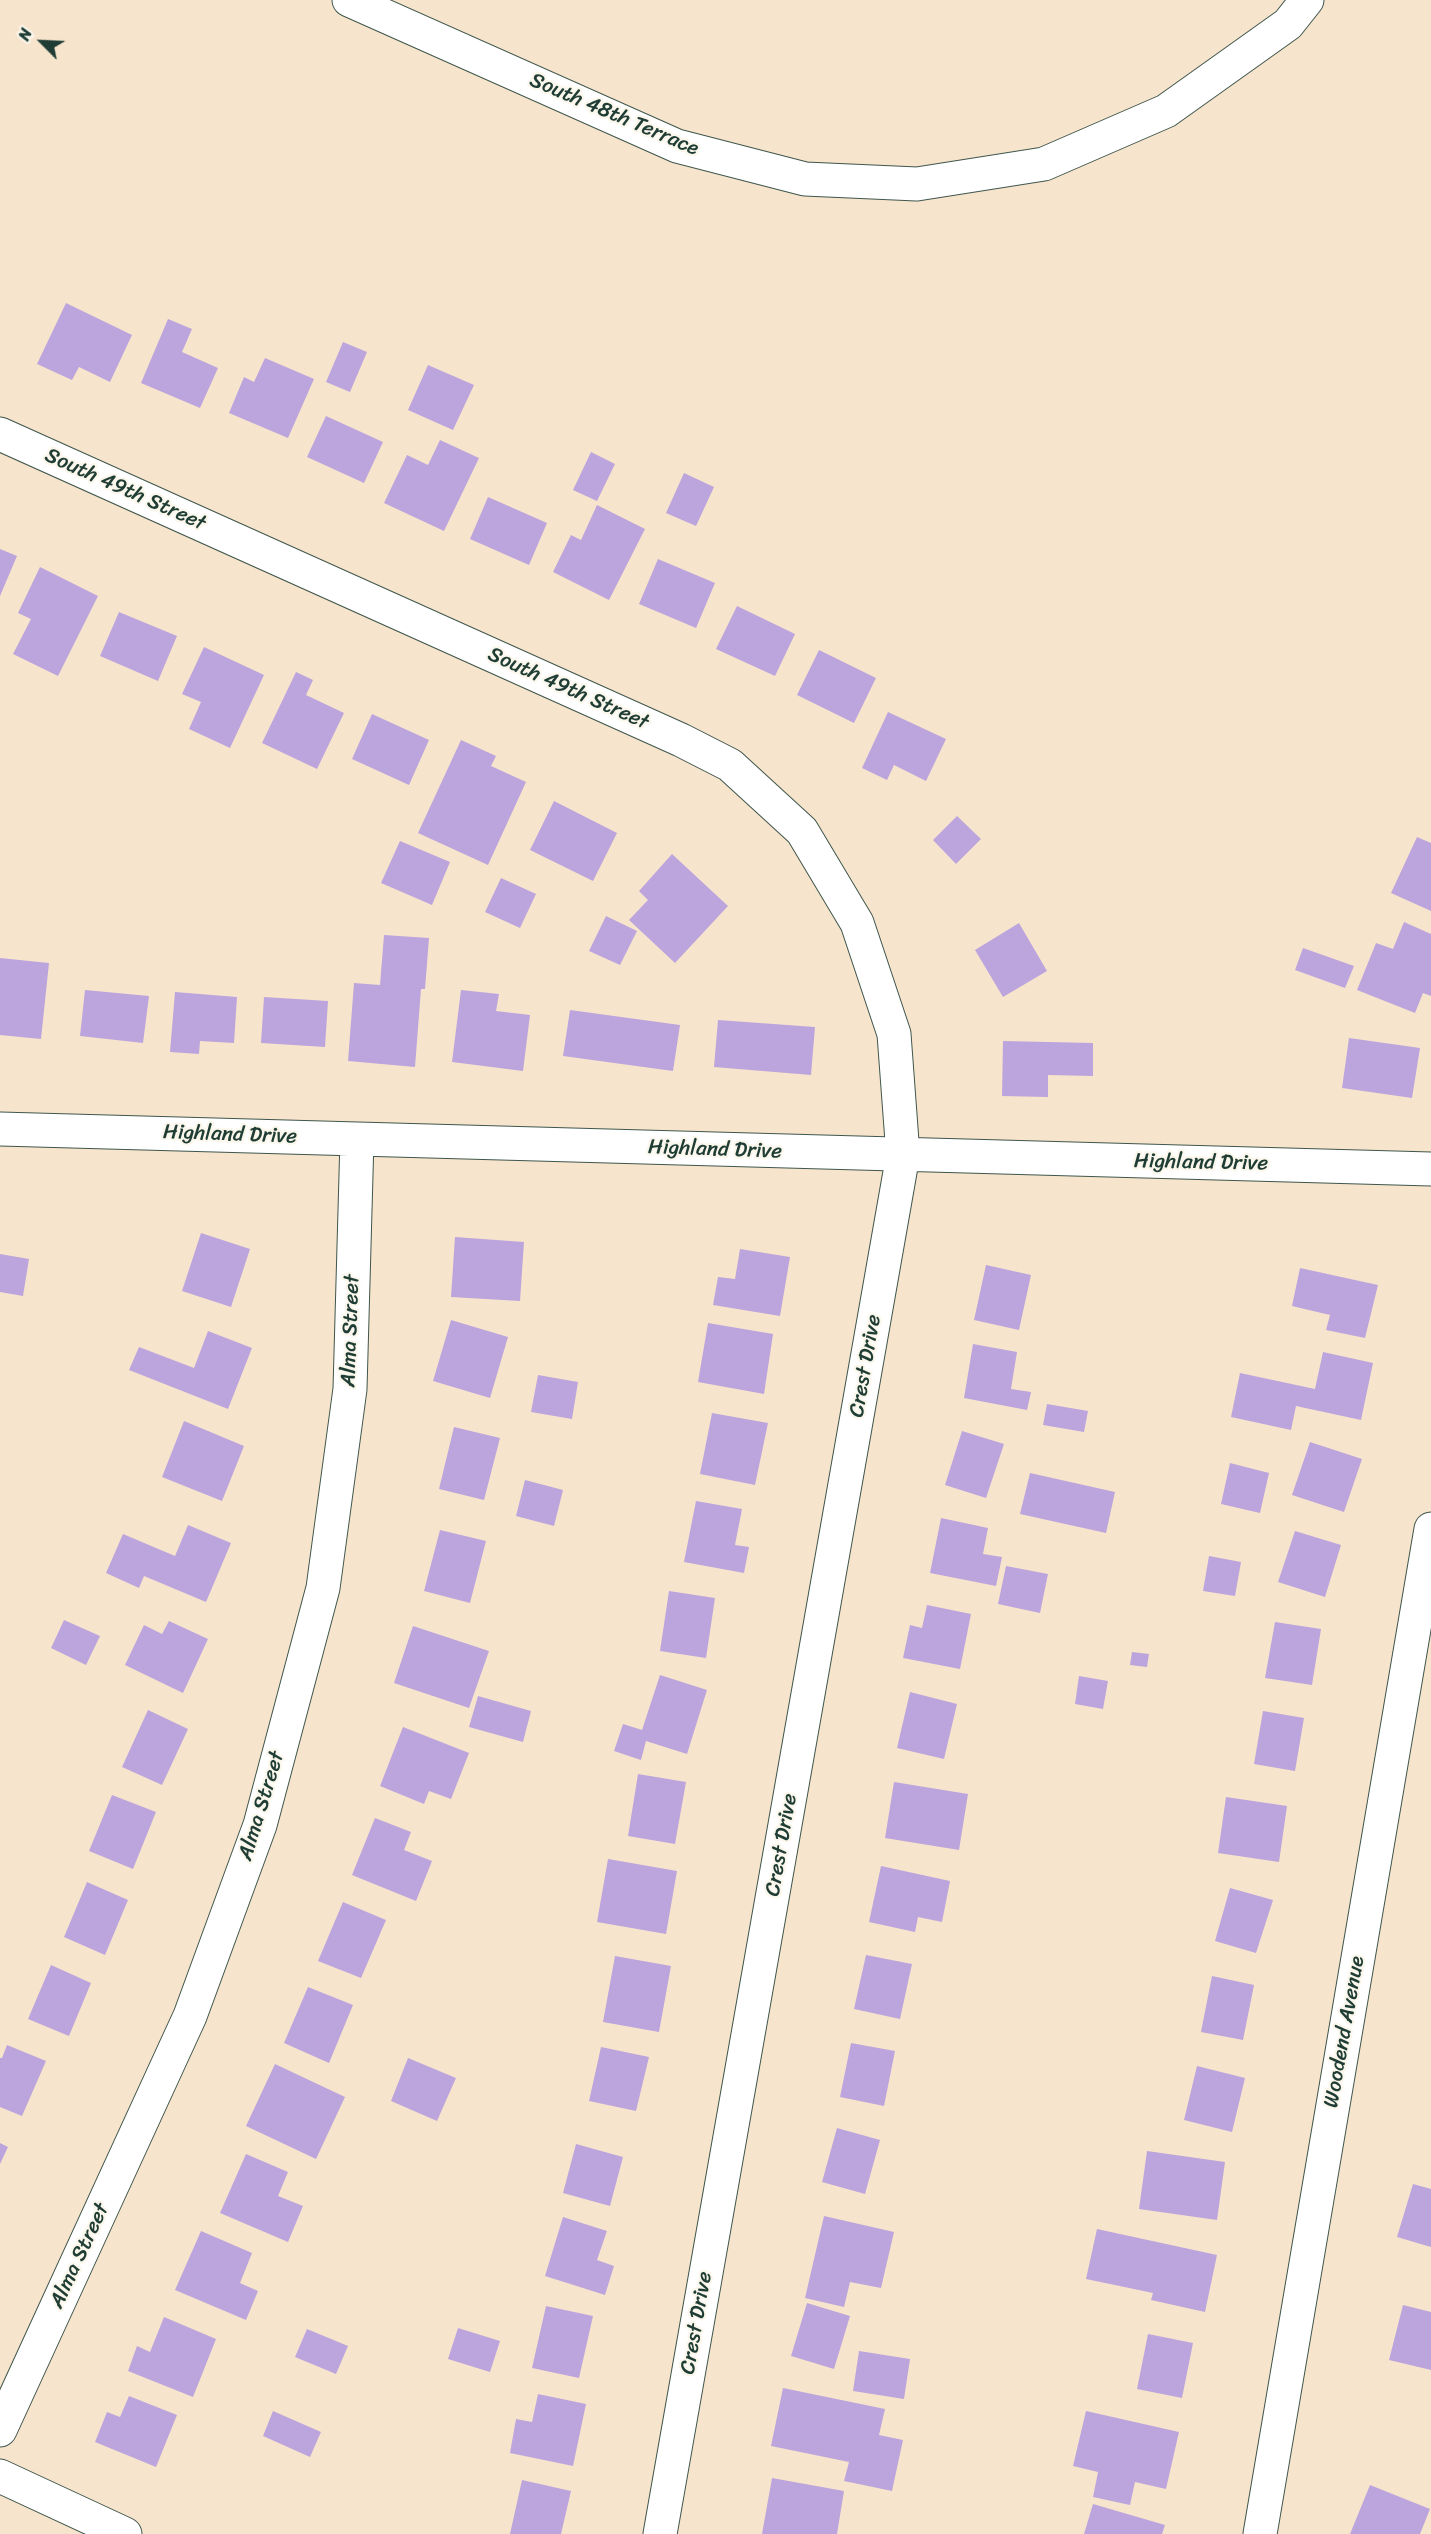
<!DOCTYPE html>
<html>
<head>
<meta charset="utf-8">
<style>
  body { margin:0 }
  #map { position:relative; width:1431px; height:2534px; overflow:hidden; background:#f7e4cd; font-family:Sriracha,sans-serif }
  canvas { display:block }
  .north { position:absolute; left:12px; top:12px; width:60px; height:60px; -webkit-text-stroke:4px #fbf7ec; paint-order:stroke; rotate:294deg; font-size:16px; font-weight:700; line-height:24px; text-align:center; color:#1f3d34 }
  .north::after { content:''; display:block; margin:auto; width:21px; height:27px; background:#1f3d34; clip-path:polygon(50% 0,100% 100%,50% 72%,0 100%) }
</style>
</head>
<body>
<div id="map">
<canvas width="1431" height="2534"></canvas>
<div class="north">N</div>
</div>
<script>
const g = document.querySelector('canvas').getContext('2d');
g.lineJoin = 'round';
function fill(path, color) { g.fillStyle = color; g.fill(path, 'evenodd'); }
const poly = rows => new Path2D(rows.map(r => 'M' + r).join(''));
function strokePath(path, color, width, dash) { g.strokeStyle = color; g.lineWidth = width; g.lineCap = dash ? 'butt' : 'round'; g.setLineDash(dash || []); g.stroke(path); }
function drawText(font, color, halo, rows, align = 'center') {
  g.font = font + ' Sriracha,sans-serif'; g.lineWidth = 4.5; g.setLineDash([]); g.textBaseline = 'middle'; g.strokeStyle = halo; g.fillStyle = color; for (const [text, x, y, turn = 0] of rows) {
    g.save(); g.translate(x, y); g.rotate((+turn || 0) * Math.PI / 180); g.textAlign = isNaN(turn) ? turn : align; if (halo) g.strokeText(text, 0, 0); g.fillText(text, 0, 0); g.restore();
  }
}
const building = poly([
  [66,303,132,335,110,382,79,367,72,380,37,364],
  [168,319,192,329,182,352,218,368,200,408,141,383],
  [343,342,367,352,350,392,326,382],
  [265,358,314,379,288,438,229,413,244,377,254,382],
  [428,365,474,385,453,430,408,410],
  [326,416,383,442,364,483,307,457],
  [440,440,479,458,444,531,384,503,407,455,428,465],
  [591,452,615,464,597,501,573,490],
  [684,473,714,487,696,526,666,513],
  [488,497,547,523,529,565,470,539],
  [597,505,645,529,609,600,553,572,571,535,581,540],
  [0,549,17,556,0,596],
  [658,559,715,583,696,628,639,604],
  [40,567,98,596,58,676,13,654,31,619,18,613],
  [737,606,795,634,775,676,716,649],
  [119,612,177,636,158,681,100,656],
  [204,647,264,675,230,748,189,729,201,702,182,694],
  [819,650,876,678,854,723,797,695],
  [296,672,313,680,306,695,344,713,317,769,262,743],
  [888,712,946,739,926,781,894,765,887,780,862,768],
  [372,714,429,740,409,785,352,759],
  [461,740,496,756,491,766,526,782,488,865,418,833],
  [554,801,617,833,593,881,530,850],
  [957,816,981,839,956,864,933,840],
  [1417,837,1431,843,1431,911,1391,893],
  [400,841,450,862,432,905,381,883],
  [672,854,728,906,675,963,629,920,648,900,639,891],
  [501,878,536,894,520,928,485,912],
  [606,916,637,931,620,965,589,951],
  [1404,922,1431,934,1431,996,1423,993,1415,1013,1357,990,1376,943,1393,949],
  [1019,923,1047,971,1003,997,975,950],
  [384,935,429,938,425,989,421,989,415,1067,348,1061,354,983,380,985],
  [1303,948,1354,966,1345,988,1295,970],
  [0,958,49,963,41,1039,0,1035],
  [85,990,149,996,143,1043,80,1036],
  [461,990,499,994,496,1011,530,1015,523,1071,452,1062],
  [175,992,237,997,234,1043,200,1041,199,1054,170,1052],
  [264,997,328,1001,325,1047,261,1043],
  [570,1010,680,1025,673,1071,563,1056],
  [718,1020,815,1027,811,1075,714,1067],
  [1349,1038,1420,1048,1412,1098,1342,1088],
  [1003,1041,1093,1043,1093,1076,1048,1075,1048,1097,1002,1096],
  [201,1233,250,1249,231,1307,182,1291],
  [455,1237,524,1242,520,1301,451,1297],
  [740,1249,790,1257,780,1316,713,1305,718,1277,735,1279],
  [0,1254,29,1259,23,1296,0,1292],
  [986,1265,1031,1275,1019,1330,974,1320],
  [1300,1268,1378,1285,1365,1338,1326,1330,1330,1315,1292,1306],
  [451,1320,508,1337,490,1398,433,1381],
  [708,1323,773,1334,764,1394,698,1382],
  [208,1331,252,1348,228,1409,129,1370,139,1347,194,1368],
  [973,1344,1017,1352,1011,1389,1031,1392,1027,1410,964,1398],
  [1323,1352,1373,1363,1361,1420,1296,1406,1291,1430,1231,1417,1240,1373,1315,1389],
  [538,1375,578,1382,572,1419,531,1412],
  [1047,1404,1088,1411,1084,1432,1043,1425],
  [712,1413,768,1423,755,1485,700,1474],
  [184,1421,244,1446,222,1501,162,1477],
  [454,1427,500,1438,484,1500,439,1489],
  [962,1431,1004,1444,986,1498,945,1485],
  [1310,1442,1362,1459,1344,1512,1292,1495],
  [1230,1463,1269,1473,1260,1513,1221,1504],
  [1030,1473,1115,1492,1106,1533,1020,1514],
  [525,1480,563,1490,554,1526,516,1516],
  [696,1501,742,1509,735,1545,749,1547,744,1573,684,1562],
  [941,1518,988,1528,983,1554,1002,1557,996,1586,930,1573],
  [188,1525,231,1543,206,1602,144,1576,139,1588,106,1573,123,1534,175,1556],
  [440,1530,486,1541,470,1603,424,1591],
  [1295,1531,1341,1545,1325,1597,1278,1582],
  [1209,1556,1241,1562,1235,1596,1203,1591],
  [1006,1566,1048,1574,1040,1613,998,1604],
  [669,1591,715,1598,706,1658,660,1651],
  [927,1605,971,1614,960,1669,903,1658,910,1625,922,1628],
  [64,1620,100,1636,86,1665,51,1648],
  [169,1621,208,1639,183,1693,125,1665,144,1625,162,1634],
  [1275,1622,1321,1629,1312,1685,1265,1678],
  [413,1626,489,1651,469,1708,394,1683],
  [1132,1652,1149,1654,1147,1667,1130,1665],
  [660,1675,707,1690,687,1754,646,1741,641,1760,614,1751,623,1724,642,1730],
  [1079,1676,1108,1681,1103,1709,1075,1704],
  [910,1692,957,1704,944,1759,897,1748],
  [478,1696,531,1711,523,1742,469,1727],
  [148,1710,188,1729,162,1785,122,1767],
  [1263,1711,1304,1718,1295,1771,1254,1764],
  [403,1727,469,1753,451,1799,429,1791,424,1804,380,1786],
  [638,1774,686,1782,675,1844,628,1836],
  [894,1782,968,1794,959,1850,885,1838],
  [112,1795,156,1812,133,1869,89,1851],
  [1226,1797,1287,1806,1279,1862,1218,1853],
  [375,1818,411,1832,404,1850,432,1861,416,1901,352,1875],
  [608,1859,677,1871,666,1934,597,1922],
  [881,1866,950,1881,942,1922,918,1917,915,1932,869,1922],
  [87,1882,128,1900,105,1955,64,1937],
  [1230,1888,1273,1900,1256,1953,1215,1941],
  [343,1902,386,1920,361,1978,318,1961],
  [866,1955,912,1964,900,2019,854,2009],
  [615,1956,671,1966,659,2032,603,2022],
  [51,1965,91,1983,69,2036,28,2019],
  [1212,1976,1254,1985,1243,2040,1201,2032],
  [308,1987,353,2005,329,2063,284,2043],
  [851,2043,895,2051,884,2106,840,2097],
  [7,2045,46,2061,22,2116,0,2107,0,2058,2,2058],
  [601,2047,649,2057,636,2111,589,2101],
  [408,2058,456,2078,437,2121,391,2101],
  [275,2064,345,2097,316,2159,246,2126],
  [1197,2066,1245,2078,1232,2132,1184,2120],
  [837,2128,880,2140,865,2194,822,2182],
  [0,2143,8,2147,0,2164],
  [576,2144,623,2157,610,2206,563,2193],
  [1147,2151,1225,2162,1217,2220,1139,2209],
  [246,2154,288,2172,278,2196,303,2206,288,2242,220,2213],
  [1413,2184,1431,2189,1431,2247,1397,2237],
  [824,2216,894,2232,881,2288,850,2282,844,2307,805,2298],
  [563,2217,607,2231,597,2260,614,2266,605,2295,545,2276],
  [1097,2229,1217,2255,1205,2312,1151,2300,1153,2293,1086,2279],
  [201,2231,252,2253,240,2283,258,2291,246,2320,175,2290],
  [807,2303,850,2316,834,2369,791,2356],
  [1403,2305,1431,2312,1431,2370,1389,2360],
  [546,2306,593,2316,579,2378,532,2368],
  [164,2317,216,2339,193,2397,128,2371,137,2346,150,2352],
  [458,2328,500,2341,490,2372,448,2359],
  [307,2329,348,2346,336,2374,295,2357],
  [1148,2334,1193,2343,1182,2398,1137,2389],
  [859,2351,910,2359,904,2399,853,2391],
  [783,2388,885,2409,879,2435,903,2440,892,2491,844,2481,849,2462,771,2446],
  [538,2394,586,2404,573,2466,510,2453,516,2419,532,2422],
  [129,2396,177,2415,156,2467,95,2442,107,2412,120,2417],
  [273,2411,321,2432,310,2457,263,2436],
  [1086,2411,1179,2432,1166,2489,1135,2482,1130,2505,1093,2497,1098,2472,1073,2466],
  [772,2478,844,2491,837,2534,762,2534],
  [522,2480,571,2491,561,2534,510,2534],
  [1370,2485,1430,2509,1420,2534,1350,2534],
  [1093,2504,1165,2525,1162,2534,1084,2534]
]);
const minor = poly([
  [349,0,677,146,805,179,917,184,1044,164,1166,111,1288,24,1307,0],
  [0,434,681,740,730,765,802,831,857,923,894,1034,903,1155,660,2534],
  [0,1129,1431,1169],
  [0,2430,190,2016,260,1825,323,1588,350,1389,357,1139],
  [0,2476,125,2534],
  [1260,2534,1431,1529]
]);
const streetNames = [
  ["South 48th Terrace",614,115,23],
  ["South 49th Street",125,490,24],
  ["South 49th Street",568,689,24],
  ["Highland Drive",230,1135,2],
  ["Highland Drive",715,1150,2],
  ["Highland Drive",1201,1163,1],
  ["Alma Street",351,1331,-88],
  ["Crest Drive",866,1366,-80],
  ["Alma Street",262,1806,-73],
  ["Crest Drive",782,1845,-80],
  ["Woodend Avenue",1345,2032,-80],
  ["Alma Street",80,2256,-65],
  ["Crest Drive",697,2323,-80]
];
fill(building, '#bca5dc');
strokePath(minor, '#3f564b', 35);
strokePath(minor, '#fff', 33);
drawText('21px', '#1f3d34', '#fbf7ec', streetNames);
</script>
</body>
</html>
